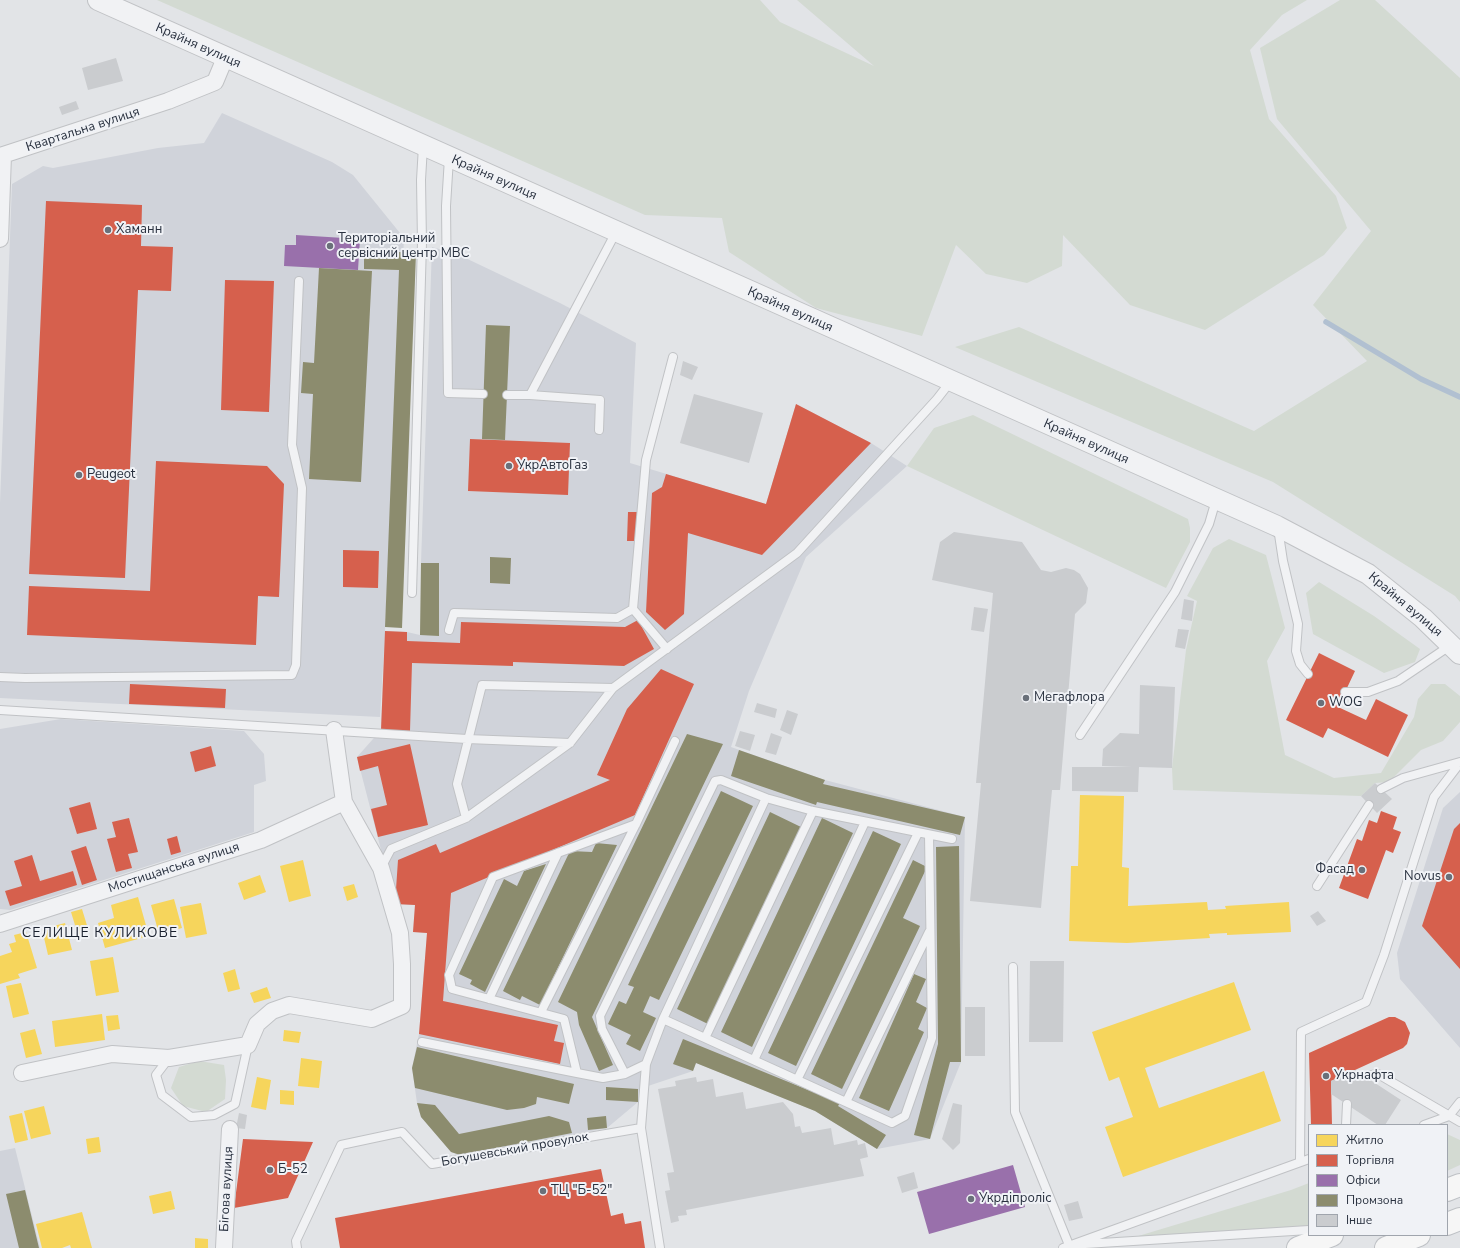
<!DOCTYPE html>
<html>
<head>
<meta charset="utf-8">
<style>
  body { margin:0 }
  #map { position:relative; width:1460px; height:1248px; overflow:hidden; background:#e2e4e7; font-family:"Nunito Sans",sans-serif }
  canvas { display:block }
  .legend { position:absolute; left:1308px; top:1124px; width:140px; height:112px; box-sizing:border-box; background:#f0f2f6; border:1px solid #a0a5ad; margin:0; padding:5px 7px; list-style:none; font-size:12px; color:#29313f }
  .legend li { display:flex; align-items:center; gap:8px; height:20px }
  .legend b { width:20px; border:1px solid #a0a5ad }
</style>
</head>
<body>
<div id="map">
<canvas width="1460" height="1248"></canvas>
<ul class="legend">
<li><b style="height:11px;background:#f6d55c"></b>Житло</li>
<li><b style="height:11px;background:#d6604d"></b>Торгівля</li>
<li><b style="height:11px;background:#9970ab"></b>Офіси</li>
<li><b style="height:11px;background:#8c8c6e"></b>Промзона</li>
<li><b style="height:11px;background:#cacccf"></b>Інше</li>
</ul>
</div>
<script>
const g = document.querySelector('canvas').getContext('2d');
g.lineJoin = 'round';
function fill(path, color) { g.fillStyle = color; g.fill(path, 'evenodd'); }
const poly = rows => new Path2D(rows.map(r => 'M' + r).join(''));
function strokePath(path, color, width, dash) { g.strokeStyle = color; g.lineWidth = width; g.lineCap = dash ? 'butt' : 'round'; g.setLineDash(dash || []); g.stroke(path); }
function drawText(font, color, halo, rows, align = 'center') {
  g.font = font + ' "Nunito Sans",sans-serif'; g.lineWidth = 4; g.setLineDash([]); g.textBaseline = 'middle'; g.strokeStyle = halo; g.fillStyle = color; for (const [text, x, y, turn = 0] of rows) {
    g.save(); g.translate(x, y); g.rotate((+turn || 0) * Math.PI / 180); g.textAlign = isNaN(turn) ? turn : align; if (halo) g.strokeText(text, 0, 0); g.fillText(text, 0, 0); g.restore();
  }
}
const built = poly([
  [222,113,332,162,353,175,404,238,385,631,407,632,420,635,439,635,439,563,421,563,432,247,457,254,560,303,636,343,630,463,766,504,796,404,871,443,907,466,806,557,749,691,731,747,825,780,965,817,961,1062,930,1139,877,1149,815,1111,696,1063,693,1071,639,1089,638,1102,607,1128,460,1155,451,1152,421,1117,417,1103,412,1068,419,1034,427,933,413,932,415,905,395,904,357,757,381,730,384,649,380,717,0,698,0,503,12,184,43,166,53,168,158,148,204,143],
  [61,719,244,731,264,754,266,781,254,785,254,832,10,910,0,909,0,729],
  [1460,792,1460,1048,1400,979,1397,953,1443,808],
  [15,1148,40,1248,0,1248,0,1151]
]);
const green = poly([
  [157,0,760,0,780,22,874,66,797,0,1307,0,1282,15,1250,50,1269,119,1336,196,1347,228,1324,255,1205,330,1130,305,1063,235,1062,266,1027,283,986,274,956,245,922,336,816,308,729,252,722,218,645,215],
  [1340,0,1375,0,1460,78,1460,602,1455,596,1273,482,955,347,1019,327,1254,431,1367,361,1313,305,1371,231,1277,119,1260,48],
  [973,415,1188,519,1190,528,1190,542,1166,588,907,466,934,428],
  [1229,539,1266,555,1285,628,1267,661,1285,755,1334,778,1381,773,1414,717,1418,699,1431,684,1445,684,1460,696,1460,722,1443,741,1421,750,1389,782,1375,783,1361,796,1173,790,1172,768,1186,650,1197,601,1187,596,1213,548],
  [1319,582,1374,616,1420,649,1415,662,1384,673,1313,634,1306,593],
  [199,1061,224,1065,226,1080,225,1099,206,1112,183,1106,171,1088,179,1067],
  [1447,1134,1460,1140,1460,1165,1447,1171],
  [1309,1183,1309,1228,1135,1237,1291,1190]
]);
const homes = poly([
  [1080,795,1124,796,1122,867,1129,868,1128,906,1207,902,1208,910,1226,909,1225,906,1289,902,1291,932,1227,935,1227,933,1209,934,1210,938,1127,943,1069,941,1071,866,1078,866],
  [303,860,311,896,289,902,280,866],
  [260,875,266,892,244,900,238,883],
  [354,884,358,897,347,901,343,887],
  [138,897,149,936,105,948,98,923,114,918,111,905],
  [174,899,182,928,159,934,151,905],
  [201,903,207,934,186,938,180,907],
  [82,909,89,932,78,935,71,912],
  [65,923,72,950,48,955,42,929],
  [26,932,37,968,18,974,20,978,0,984,0,956,12,952,9,944,16,942,14,935],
  [113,957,119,992,96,996,90,961],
  [235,969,240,989,228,992,223,973],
  [1234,982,1251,1030,1145,1068,1159,1108,1264,1071,1281,1121,1123,1177,1105,1127,1133,1117,1119,1077,1109,1081,1092,1032],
  [21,983,29,1014,13,1018,6,986],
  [267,987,271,998,254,1003,250,993],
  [102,1014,105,1040,55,1047,52,1021],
  [118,1015,120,1029,108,1031,106,1016],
  [35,1029,42,1054,26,1058,20,1033],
  [284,1030,301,1032,299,1043,283,1041],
  [301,1058,322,1061,319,1088,298,1086],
  [257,1077,271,1080,266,1110,251,1107],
  [280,1090,294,1091,294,1105,280,1104],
  [44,1106,51,1134,31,1139,24,1111],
  [22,1113,28,1140,15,1143,9,1116],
  [99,1137,101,1152,88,1154,86,1139],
  [171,1191,175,1209,153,1214,149,1196],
  [82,1212,92,1248,71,1248,70,1245,62,1248,42,1248,36,1224],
  [195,1238,208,1239,208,1248,195,1248]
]);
const shops = poly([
  [46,201,142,205,141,246,173,247,171,291,138,290,125,578,29,574],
  [225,280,274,281,269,412,221,410],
  [796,404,871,443,762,555,688,533,684,614,665,630,646,612,652,493,662,487,666,474,766,504],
  [470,439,570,443,568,495,468,491],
  [156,461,267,466,284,484,279,597,258,596,256,645,27,635,29,586,150,591],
  [628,512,639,512,637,541,627,541],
  [343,550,379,551,378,588,343,587],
  [638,620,654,649,624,666,513,662,513,666,412,663,410,731,381,730,385,631,407,632,407,641,460,643,461,622,625,627],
  [1319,653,1355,671,1338,707,1366,720,1376,699,1408,715,1388,757,1328,728,1323,738,1286,720],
  [661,669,694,684,635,815,451,893,443,1001,558,1025,554,1041,564,1043,560,1064,419,1034,427,933,413,932,415,905,395,904,398,860,436,844,440,853,610,780,597,775,627,709],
  [130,684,226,689,225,708,129,704],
  [410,744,428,825,378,837,371,809,387,805,378,766,360,771,357,757],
  [211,746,216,766,195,772,190,752],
  [90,802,97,829,77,834,69,808],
  [1381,811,1397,817,1393,829,1401,832,1393,853,1386,850,1368,899,1339,888,1357,839,1362,841,1369,820,1377,823],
  [129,818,138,852,128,854,132,868,116,872,107,839,116,837,112,822],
  [1460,823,1460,969,1422,926,1454,829],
  [177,836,181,852,171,855,167,839],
  [86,846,97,880,82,885,71,851],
  [32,855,40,881,73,871,77,885,10,906,5,891,22,886,14,861],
  [1389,1017,1395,1017,1405,1022,1410,1033,1407,1044,1403,1048,1331,1081,1332,1125,1311,1125,1309,1053],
  [243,1139,313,1142,288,1198,234,1208],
  [601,1169,611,1216,623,1213,625,1224,641,1221,645,1248,340,1248,335,1218]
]);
const offices = poly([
  [296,235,360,239,358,270,284,266,285,245,296,245],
  [1013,1165,1025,1207,929,1234,917,1192]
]);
const industry = poly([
  [399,252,416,253,402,628,385,627,399,270,364,269,364,253,399,255],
  [319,268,372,271,361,482,309,479,313,394,301,393,303,362,314,363],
  [486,325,510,326,505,440,482,439],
  [490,557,511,558,510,584,490,583],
  [421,563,439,563,439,636,420,635],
  [687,734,723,744,592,1017,613,1065,599,1071,579,1025,577,1012,558,1002],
  [739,750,825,780,823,784,965,817,960,835,817,802,816,805,731,776],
  [721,791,753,806,659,1000,650,996,643,1012,656,1018,640,1051,626,1044,631,1035,608,1024,619,1001,626,1004,634,987,628,985],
  [770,812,801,827,708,1024,677,1009],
  [822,818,853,833,752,1047,721,1032],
  [873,831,901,844,796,1066,768,1053],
  [596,843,617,845,540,1005,522,996,520,1000,503,991,570,851,592,852],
  [959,846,961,1062,950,1062,930,1139,914,1135,938,1044,936,847],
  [913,860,927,867,903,918,920,926,842,1089,811,1074],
  [546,864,485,992,470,984,472,980,459,974,504,879,517,886,524,871],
  [914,974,926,979,916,1002,927,1008,918,1029,924,1032,889,1111,859,1098],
  [683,1039,840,1103,838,1106,886,1135,877,1149,815,1111,696,1063,693,1071,673,1064],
  [417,1047,574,1084,569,1104,537,1097,536,1104,524,1108,507,1110,415,1088,412,1068],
  [606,1087,638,1089,638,1102,606,1100],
  [417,1103,435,1105,459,1134,549,1116,569,1122,572,1133,460,1155,451,1152,421,1117],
  [606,1116,607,1128,588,1130,587,1118],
  [25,1190,39,1248,19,1248,6,1194]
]);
const stream = poly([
  [1326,322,1421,379,1460,397]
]);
const building = poly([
  [116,58,123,81,88,90,82,68],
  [76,101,79,109,62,115,59,107],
  [683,361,698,367,692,380,680,375],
  [694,394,763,413,749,463,680,443],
  [954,532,1022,542,1041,570,1051,572,1066,568,1074,570,1080,574,1088,588,1086,603,1075,614,1060,790,1052,790,1041,908,970,901,981,783,976,783,993,593,932,580,940,542],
  [1184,599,1194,601,1192,621,1181,619],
  [974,607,988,609,984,632,971,630],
  [1178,629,1189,630,1185,649,1175,647],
  [1140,685,1175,687,1172,768,1139,767,1138,792,1072,791,1072,767,1132,767,1102,766,1103,749,1120,733,1139,734],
  [757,703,777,709,775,718,754,712],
  [787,710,798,714,791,735,780,730],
  [740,731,755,735,750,751,735,746],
  [771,733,782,737,776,755,765,752],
  [1375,783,1392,799,1377,813,1361,796],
  [1318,911,1326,921,1317,926,1310,916],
  [1030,961,1064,961,1063,1042,1029,1042],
  [965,1007,985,1007,985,1056,965,1056],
  [1355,1070,1401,1100,1385,1125,1378,1125,1331,1094,1331,1081],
  [696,1077,697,1082,713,1079,716,1097,743,1092,746,1109,783,1102,793,1114,795,1127,800,1126,802,1133,831,1128,834,1145,857,1140,858,1145,865,1143,868,1157,860,1159,864,1176,686,1210,687,1215,678,1216,679,1221,671,1223,665,1191,670,1190,667,1173,674,1172,658,1089,676,1086,675,1081],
  [953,1103,962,1105,960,1143,953,1150,942,1139],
  [239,1113,247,1115,245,1129,236,1128],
  [914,1172,918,1188,902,1193,897,1177],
  [1078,1201,1083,1218,1069,1221,1064,1205]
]);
const service = poly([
  [449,158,446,206,448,393,483,394],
  [507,395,530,395,616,232],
  [530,395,600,400,599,430],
  [1278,528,1283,561,1298,624,1296,651,1300,664,1308,674],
  [412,593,422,243,421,180,423,146],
  [449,630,454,613,617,618,633,609],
  [667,649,633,609,646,460,673,357],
  [0,677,25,678,292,675,296,665,302,488,292,445,299,281],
  [1345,692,1368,692,1398,681,1451,645],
  [0,710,467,739,570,743],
  [1080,735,1175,592,1209,524,1216,500],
  [1381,789,1403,778,1460,762],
  [466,818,457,784,482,685,613,688],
  [636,824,493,877,449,975,452,989,564,1019,577,1073,603,1078,625,1074,646,1064],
  [381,868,391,849,466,818,570,743,613,688,797,553,937,399,951,381],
  [1317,886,1369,805],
  [1013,967,1015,1112,1069,1245,1309,1230],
  [489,999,558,853],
  [541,1012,636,824,675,741],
  [663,1019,892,1123,905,1116,932,1038,929,835],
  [705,1038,813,811],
  [422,1042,577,1073],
  [169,1058,156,1075,162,1095,191,1117,214,1115,235,1104,248,1045],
  [754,1060,865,822],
  [625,1074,602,1029,600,1016,715,781,721,780,766,798,813,811,952,839],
  [1366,1076,1378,1074,1460,1122],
  [797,1080,918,833],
  [846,1102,929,932],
  [1346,1125,1347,1104],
  [1424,1125,1449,1116,1460,1102],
  [641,1128,646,1064,663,1019,766,798],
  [1300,1161,1301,1032,1366,1002,1384,955,1434,797,1460,763],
  [297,1248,296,1241,341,1145,402,1132,432,1164,641,1128,660,1248],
  [1063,1248,1309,1159]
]);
const minor = poly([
  [0,239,3,155,168,101,215,82,225,58],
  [0,924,261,840,344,802],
  [22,1073,112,1054,169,1058,248,1045,257,1024,272,1011,289,1005,372,1019,402,1006,402,964,400,933,381,868,344,802,334,730],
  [224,1248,230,1129]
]);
const tertiary = poly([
  [98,0,1277,526,1368,574,1423,618,1460,654]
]);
const primary = poly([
  [1447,1190,1460,1185],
  [1447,1224,1460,1219],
  [1298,1248,1332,1235],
  [1386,1248,1419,1235]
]);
const markers = [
  [108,230,4,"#6a707a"],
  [330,246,4,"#6a707a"],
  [509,466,4,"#6a707a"],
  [79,475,4,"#6a707a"],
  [1026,698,4,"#6a707a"],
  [1321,703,4,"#6a707a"],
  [1362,870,4,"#6a707a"],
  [1449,877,4,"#6a707a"],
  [1326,1076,4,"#6a707a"],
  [270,1170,4,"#6a707a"],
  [543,1191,4,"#6a707a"],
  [971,1199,4,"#6a707a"]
];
const streetNames = [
  ["Крайня вулиця",198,46,24],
  ["Квартальна вулиця",83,130,-18],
  ["Крайня вулиця",494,178,24],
  ["Крайня вулиця",790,310,24],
  ["Крайня вулиця",1086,442,24],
  ["Крайня вулиця",1405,605,40],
  ["Мостищанська вулиця",174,868,-18],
  ["Богушевський провулок",515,1150,-10],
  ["Бігова вулиця",227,1189,-87]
];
const poiNames = [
  ["Хаманн",116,230],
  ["Територіальний",338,239],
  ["сервісний центр МВС",338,254],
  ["УкрАвтоГаз",517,466],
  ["Peugeot",87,475],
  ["Мегафлора",1034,698],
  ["WOG",1329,703],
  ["Фасад",1354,870,"right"],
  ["Novus",1441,877,"right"],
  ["Укрнафта",1334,1076],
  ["Б-52",278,1170],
  ["ТЦ \"Б-52\"",551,1191],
  ["Укрдіпроліс",979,1199]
];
const neighbourhoodNames = [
  ["СЕЛИЩЕ КУЛИКОВЕ",100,934]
];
fill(built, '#d0d3da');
fill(green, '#d3dad2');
fill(homes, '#f6d55c');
fill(shops, '#d6604d');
fill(offices, '#9970ab');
fill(industry, '#8c8c6e');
strokePath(stream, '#b1c0d1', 5.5);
fill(building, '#cacccf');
strokePath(service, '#c0c2c5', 10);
strokePath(minor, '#c0c2c5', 18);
strokePath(tertiary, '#c0c2c5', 22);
strokePath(primary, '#bec1c5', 24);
strokePath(service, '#f1f2f4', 8);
strokePath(minor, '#f1f2f4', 16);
strokePath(tertiary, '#f1f2f4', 20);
strokePath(primary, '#f6f6f6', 22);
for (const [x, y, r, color] of markers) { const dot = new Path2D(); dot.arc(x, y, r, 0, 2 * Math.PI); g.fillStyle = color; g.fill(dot); strokePath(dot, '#f0f2f6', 1.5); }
drawText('13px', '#29313f', '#f0f2f6', streetNames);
drawText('13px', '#29313f', '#f0f2f6', poiNames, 'left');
g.letterSpacing = '1px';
drawText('14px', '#1b2230', '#f0f2f6', neighbourhoodNames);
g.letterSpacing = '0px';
</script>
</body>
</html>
